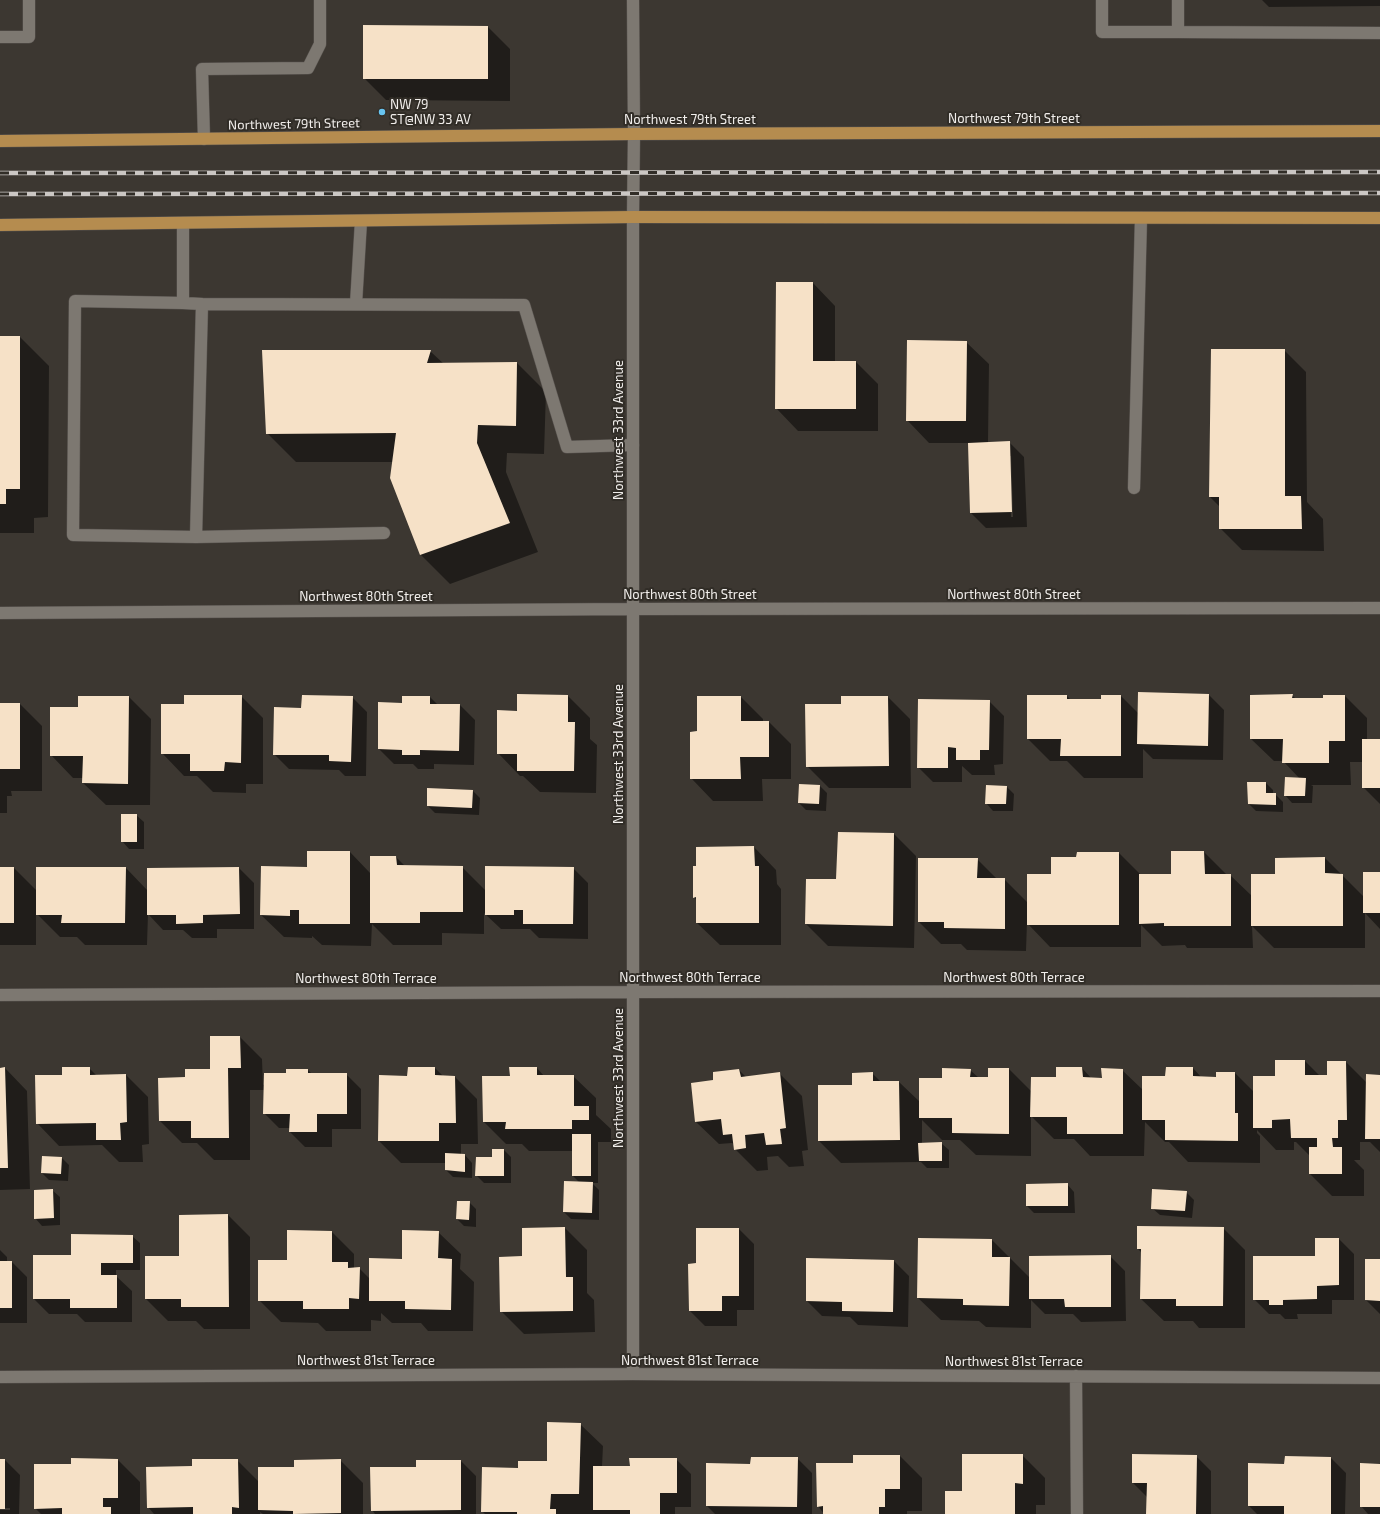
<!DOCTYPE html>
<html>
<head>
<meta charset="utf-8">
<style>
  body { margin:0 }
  canvas { display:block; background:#3c3731 }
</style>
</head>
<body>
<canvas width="1380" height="1514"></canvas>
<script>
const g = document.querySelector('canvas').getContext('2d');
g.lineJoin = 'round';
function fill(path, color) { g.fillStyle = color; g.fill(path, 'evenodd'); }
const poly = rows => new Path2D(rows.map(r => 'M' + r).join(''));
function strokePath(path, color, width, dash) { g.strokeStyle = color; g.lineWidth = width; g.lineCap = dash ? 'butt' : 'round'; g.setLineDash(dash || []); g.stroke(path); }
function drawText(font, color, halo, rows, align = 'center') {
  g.font = font + ' "Exo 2",sans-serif'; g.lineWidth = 4; g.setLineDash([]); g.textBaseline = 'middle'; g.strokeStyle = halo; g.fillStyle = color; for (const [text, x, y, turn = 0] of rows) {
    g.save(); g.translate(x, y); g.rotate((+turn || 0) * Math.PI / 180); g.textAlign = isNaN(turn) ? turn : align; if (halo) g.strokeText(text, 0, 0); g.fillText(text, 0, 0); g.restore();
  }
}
const shadow = poly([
  [1262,0,1380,0,1380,6,1269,7],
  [488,27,510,49,510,101,386,100,364,78],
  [813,283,835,306,835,362,856,362,878,384,878,431,798,431,776,408],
  [0,337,20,337,49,366,48,517,34,518,34,533,0,533],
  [966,342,989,364,988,443,1009,442,1024,457,1027,527,986,528,971,513,969,443,929,443,907,420],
  [1009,456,1011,456,1013,517,1011,517],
  [1284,350,1306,372,1307,502,1323,519,1324,551,1242,550,1220,528,1220,507,1210,497],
  [430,351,444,364,517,363,546,392,544,454,507,453,506,472,538,552,450,584,421,555,391,478,393,462,296,462,267,433],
  [1139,693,1209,695,1224,710,1223,760,1153,759,1143,749,1143,778,1084,778,1067,761,1050,761,1028,739,1028,696,1067,696,1071,700,1102,700,1121,696,1139,714],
  [518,695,568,696,590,718,590,739,597,745,596,793,540,792,523,776,520,776,498,753,518,712],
  [1292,695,1296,699,1324,699,1345,696,1367,718,1367,740,1380,740,1380,804,1363,787,1363,762,1350,762,1351,785,1311,785,1313,786,1312,803,1292,803,1285,795,1300,779,1283,761,1274,761,1251,739,1251,696],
  [241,696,263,718,263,784,246,784,246,793,213,792,197,776,184,776,162,753,185,705],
  [129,697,151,719,150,805,106,805,83,783,84,778,73,778,51,755,79,708],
  [352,697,367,712,366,776,345,776,339,770,289,769,274,754,302,709],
  [430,697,438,705,460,705,475,720,474,765,434,764,434,769,418,769,413,764,394,764,379,749,403,704],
  [741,697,763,719,763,722,769,722,791,744,791,779,762,779,763,801,713,801,691,778,698,732],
  [888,697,910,719,911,788,829,788,807,766,842,705],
  [989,701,1004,716,1003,764,994,765,995,775,972,775,962,766,962,782,933,782,918,767],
  [0,704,20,704,42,726,42,791,11,791,12,796,7,796,7,813,0,813],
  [1266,783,1273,790,1273,794,1275,794,1283,802,1283,812,1256,811,1249,804],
  [820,786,827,793,826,811,806,810,799,803],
  [1007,787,1014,794,1013,811,993,811,986,803],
  [473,791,480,798,479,815,435,813,428,806],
  [136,815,144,822,144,849,129,849,122,841],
  [894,834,916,856,914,948,828,946,806,924,837,880],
  [754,847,776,870,777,884,781,889,781,945,720,945,697,923,697,901,694,897],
  [350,852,371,874,396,857,405,866,462,867,486,891,573,868,588,883,588,939,539,938,530,929,501,929,484,913,484,934,442,933,442,945,393,945,372,924,371,946,322,945,312,936,312,938,284,937,261,915,308,868],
  [1204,852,1227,875,1230,875,1252,896,1276,875,1325,858,1364,897,1380,873,1380,929,1365,913,1365,948,1274,948,1252,926,1253,948,1187,948,1185,945,1162,946,1141,925,1141,947,1050,947,1027,923,1026,951,967,950,961,944,941,944,919,922,919,859,977,859,997,879,1004,879,1028,903,1052,875,1077,858,1119,853,1141,875,1172,875],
  [0,868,14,868,37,891,126,868,148,891,148,869,239,868,254,883,254,929,217,929,217,938,192,938,183,930,163,930,148,914,147,945,85,945,77,937,60,937,36,913,36,945,0,945],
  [240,1037,262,1059,263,1085,287,1074,308,1070,312,1074,346,1074,361,1089,361,1129,332,1129,332,1147,305,1147,290,1132,290,1128,279,1128,264,1113,264,1090,250,1090,250,1160,214,1160,197,1143,182,1143,160,1121,159,1079,186,1078,211,1070],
  [1305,1061,1320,1076,1328,1076,1346,1062,1367,1083,1380,1076,1380,1152,1370,1142,1360,1142,1360,1160,1354,1160,1364,1170,1364,1196,1332,1196,1310,1174,1310,1156,1296,1142,1294,1142,1294,1150,1276,1150,1257,1130,1257,1133,1260,1136,1260,1163,1188,1162,1169,1142,1165,1142,1145,1122,1144,1156,1090,1156,1074,1139,1054,1139,1031,1116,1031,1156,976,1155,960,1140,942,1140,922,1120,922,1143,941,1143,949,1150,949,1168,927,1168,921,1162,841,1163,819,1141,853,1086,872,1073,881,1082,899,1082,920,1102,943,1079,970,1070,979,1078,989,1078,1009,1069,1032,1092,1057,1078,1082,1068,1092,1079,1103,1079,1122,1070,1143,1090,1166,1077,1193,1068,1201,1077,1217,1078,1235,1073,1254,1092,1276,1077],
  [5,1068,27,1091,30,1189,0,1190,0,1069],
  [89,1068,97,1076,126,1075,148,1097,149,1144,142,1145,143,1162,119,1162,102,1145,59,1146,37,1123,63,1076],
  [435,1068,443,1076,455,1077,477,1099,478,1144,461,1144,461,1155,465,1155,472,1163,472,1178,453,1177,446,1170,446,1163,401,1163,379,1141,408,1077],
  [537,1068,544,1076,573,1076,596,1098,596,1115,611,1129,611,1142,598,1142,598,1183,592,1183,599,1190,599,1220,571,1219,564,1212,580,1183,573,1176,573,1151,529,1151,522,1144,506,1144,484,1122,483,1077,511,1077],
  [739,1070,746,1077,779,1073,802,1096,808,1150,802,1151,804,1166,789,1167,778,1156,767,1157,768,1170,757,1171,735,1149,735,1145,732,1143,719,1144,696,1122,692,1084,715,1081],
  [504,1150,511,1157,511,1183,484,1183,476,1175,493,1158],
  [62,1158,69,1165,68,1181,49,1180,42,1173],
  [1067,1184,1074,1192,1075,1213,1034,1213,1027,1206],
  [52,1190,60,1197,60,1225,42,1226,35,1218],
  [1186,1192,1194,1200,1192,1218,1160,1215,1152,1208],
  [469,1202,476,1209,476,1227,464,1226,457,1219],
  [228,1215,250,1237,250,1329,204,1329,196,1321,168,1321,146,1299,180,1257],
  [565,1228,587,1250,587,1293,594,1300,595,1332,524,1334,501,1311,523,1257],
  [1223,1228,1245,1250,1245,1328,1199,1328,1193,1321,1164,1321,1141,1299,1142,1253,1138,1249],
  [739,1229,754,1244,754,1310,737,1310,737,1326,705,1326,690,1311,697,1264],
  [332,1232,354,1254,354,1268,359,1268,370,1279,403,1260,438,1232,461,1254,460,1269,474,1282,473,1331,428,1331,421,1323,392,1323,381,1313,381,1321,371,1320,371,1331,326,1331,318,1323,281,1322,259,1300,288,1261],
  [132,1236,140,1243,140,1270,116,1270,116,1276,132,1291,132,1322,85,1322,77,1314,49,1314,34,1299,72,1256],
  [1339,1239,1354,1254,1354,1300,1332,1300,1332,1314,1297,1314,1298,1319,1285,1319,1280,1314,1269,1314,1254,1299,1316,1257],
  [992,1240,1030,1278,1110,1256,1125,1271,1126,1321,1081,1322,1073,1314,1045,1314,1031,1300,1031,1328,986,1327,979,1321,941,1320,918,1298],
  [0,1250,7,1257,7,1262,12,1262,27,1277,27,1323,0,1323],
  [1380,1260,1380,1314,1366,1300],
  [894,1261,909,1276,908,1327,858,1325,850,1317,822,1316,807,1301],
  [580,1424,603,1446,602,1467,631,1467,676,1459,691,1474,691,1507,675,1507,675,1514,485,1514,482,1511,519,1469,548,1462],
  [1022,1455,1045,1478,1045,1505,1036,1505,1036,1514,946,1514,963,1492],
  [900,1456,922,1478,922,1511,907,1511,907,1514,824,1514,818,1506,854,1464],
  [1196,1456,1211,1471,1211,1514,1147,1514,1148,1498,1133,1483],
  [797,1458,812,1473,812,1514,715,1514,707,1506,751,1465],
  [1331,1458,1346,1473,1345,1514,1257,1514,1249,1506,1285,1465],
  [0,1460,5,1460,20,1475,19,1514,0,1514,0,1510,10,1510,10,1508,0,1508],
  [118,1460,140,1482,140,1514,41,1514,35,1508],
  [237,1460,259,1482,295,1468,340,1460,363,1483,363,1514,263,1514,260,1512,260,1514,154,1514,148,1507,193,1467],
  [461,1461,476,1476,476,1514,375,1514,372,1510,417,1468],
  [1380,1465,1380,1514,1368,1514,1361,1506]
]);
const building = poly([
  [363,25,488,26,488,79,363,79],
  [776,282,813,282,813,361,856,361,856,409,775,409],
  [0,336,20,336,20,489,6,489,6,504,0,504],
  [907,340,967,341,966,421,906,421],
  [1211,349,1285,349,1285,496,1301,496,1302,529,1219,529,1219,497,1209,497],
  [262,350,431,350,427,363,517,362,516,426,478,425,477,443,510,523,420,555,390,478,396,433,266,434],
  [1010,441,1012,512,970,513,968,443],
  [1138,692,1209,694,1208,746,1137,744],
  [517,694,568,695,568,722,575,722,574,771,517,771,517,754,497,754,497,710,517,711],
  [1293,694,1292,698,1323,698,1323,695,1345,695,1345,741,1329,741,1329,763,1282,763,1283,739,1250,739,1250,695],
  [184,695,242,695,241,763,225,762,224,771,190,771,190,754,161,754,161,704,184,704],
  [302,695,353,696,351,762,329,761,329,755,273,755,274,707,301,708],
  [1027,695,1067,695,1067,699,1101,699,1101,695,1121,695,1121,756,1060,756,1061,739,1027,739],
  [78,696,129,696,128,784,82,783,83,756,50,756,50,707,78,707],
  [402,696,430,696,430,704,460,704,459,751,420,750,420,755,402,755,402,750,378,749,378,702,402,703],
  [697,696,741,696,741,721,769,721,769,757,740,757,741,779,690,779,690,732,697,731],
  [841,696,888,696,889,766,806,767,805,704,841,704],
  [918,699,990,700,989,750,980,750,980,760,956,760,956,748,948,747,948,768,917,768],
  [0,703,20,703,20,769,0,769],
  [1362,739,1380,739,1380,788,1362,788],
  [1285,777,1306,778,1305,796,1284,796],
  [1247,782,1266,782,1266,793,1276,793,1276,805,1248,804],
  [799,784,820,785,819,804,798,803],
  [986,785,1007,786,1006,804,985,804],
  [427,788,473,790,472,808,427,806],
  [121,814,137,814,137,842,121,842],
  [838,832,894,833,893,926,805,924,806,879,836,879],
  [754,846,755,866,759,866,759,923,696,923,696,897,693,898,693,866,696,866,696,847],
  [307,851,350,851,350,924,299,924,299,910,290,910,290,916,260,915,261,866,307,867],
  [1171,851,1204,851,1205,874,1231,874,1231,926,1164,926,1164,923,1139,924,1139,874,1171,874],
  [1077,852,1119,852,1119,925,1027,925,1027,874,1051,874,1051,857,1076,857],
  [370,856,396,856,397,865,463,866,463,912,420,912,420,923,370,923],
  [1325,857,1325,873,1343,874,1343,926,1251,926,1251,874,1275,874,1275,858],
  [918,858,978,858,977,878,1005,878,1005,929,944,928,944,922,918,922],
  [485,866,574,867,573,924,523,924,523,910,514,910,514,915,485,915],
  [0,867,14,867,14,923,0,923],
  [36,867,126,867,125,923,61,923,62,915,36,915],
  [239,867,240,914,203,915,203,923,176,924,176,915,147,915,147,868],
  [1363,872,1380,872,1380,913,1363,913],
  [210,1036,240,1036,241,1068,228,1068,229,1138,191,1138,191,1121,159,1121,158,1078,185,1077,185,1069,210,1069],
  [1275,1060,1305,1060,1305,1075,1327,1075,1327,1061,1346,1061,1347,1120,1338,1120,1338,1138,1332,1138,1333,1147,1342,1147,1342,1174,1309,1174,1309,1147,1317,1147,1317,1138,1291,1138,1290,1119,1272,1120,1272,1128,1253,1128,1253,1076,1275,1076],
  [5,1067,8,1168,0,1168,0,1068],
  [62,1067,90,1067,90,1075,126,1074,127,1122,120,1123,121,1140,96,1140,96,1123,36,1124,35,1075,62,1075],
  [408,1067,435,1067,435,1075,455,1076,456,1123,439,1123,439,1141,378,1141,379,1075,407,1076],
  [509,1067,537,1067,537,1075,574,1075,574,1106,589,1106,589,1120,572,1120,572,1129,505,1129,506,1122,483,1122,482,1076,510,1076],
  [1056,1067,1082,1067,1083,1077,1102,1078,1101,1068,1123,1069,1123,1134,1067,1134,1067,1117,1030,1117,1031,1077,1056,1077],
  [1166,1067,1193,1067,1193,1076,1216,1077,1216,1072,1235,1072,1235,1113,1238,1113,1238,1141,1165,1140,1165,1120,1142,1120,1142,1076,1165,1076],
  [942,1068,971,1069,970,1077,988,1077,988,1068,1009,1068,1009,1134,952,1133,952,1118,919,1118,919,1078,942,1078],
  [286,1069,308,1069,308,1073,347,1073,347,1114,317,1114,317,1132,289,1132,290,1114,263,1114,264,1073,286,1073],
  [739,1069,741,1077,780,1072,786,1128,780,1129,782,1144,766,1145,764,1133,745,1135,746,1148,734,1150,732,1134,723,1135,721,1119,695,1122,691,1083,713,1080,713,1072],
  [873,1072,873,1081,899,1081,900,1140,818,1141,818,1085,852,1085,852,1073],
  [1366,1074,1380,1075,1380,1139,1365,1139],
  [572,1134,591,1134,591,1176,572,1176],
  [942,1142,942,1161,919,1161,918,1143],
  [492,1149,504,1149,504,1176,475,1176,476,1157,492,1157],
  [445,1153,465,1154,465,1172,445,1170],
  [42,1156,62,1157,61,1174,41,1173],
  [564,1181,593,1182,592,1213,563,1212],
  [1068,1183,1068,1206,1026,1206,1026,1184],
  [53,1189,54,1218,34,1219,34,1190],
  [1152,1189,1187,1191,1185,1211,1151,1209],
  [457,1201,470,1201,469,1220,456,1219],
  [228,1214,229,1307,181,1307,181,1299,145,1299,145,1256,179,1256,179,1215],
  [1137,1226,1224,1227,1223,1306,1176,1306,1176,1299,1140,1299,1141,1249,1137,1249],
  [565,1227,566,1277,573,1277,573,1311,500,1312,499,1257,522,1256,522,1228],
  [696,1228,739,1228,739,1296,722,1296,722,1311,689,1311,688,1264,696,1263],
  [287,1230,332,1231,332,1262,348,1262,348,1268,360,1267,359,1299,349,1298,349,1309,303,1309,303,1301,258,1301,258,1260,287,1260],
  [402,1230,439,1231,438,1258,452,1259,451,1310,405,1309,405,1301,369,1301,369,1258,402,1259],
  [71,1234,133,1235,133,1263,101,1263,101,1275,117,1275,117,1308,70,1308,70,1299,33,1299,33,1255,71,1255],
  [918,1238,992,1239,992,1257,1010,1257,1009,1306,963,1305,963,1299,917,1298],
  [1315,1238,1339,1238,1339,1285,1317,1286,1317,1299,1283,1300,1283,1305,1269,1305,1269,1300,1253,1300,1253,1256,1315,1256],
  [1111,1255,1111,1307,1065,1307,1064,1299,1029,1299,1029,1256],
  [806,1258,894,1260,893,1312,842,1311,842,1302,806,1301],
  [1365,1259,1380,1259,1380,1301,1365,1300],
  [0,1261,12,1261,12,1308,0,1308],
  [547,1422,581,1423,579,1494,551,1494,550,1509,556,1509,556,1514,517,1514,517,1512,481,1512,482,1467,518,1468,518,1461,547,1461],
  [962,1454,1023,1454,1023,1484,1015,1483,1015,1514,945,1514,945,1491,962,1491],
  [1132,1454,1197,1455,1196,1514,1146,1514,1147,1483,1132,1483],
  [853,1455,900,1455,900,1489,885,1489,885,1507,879,1507,879,1514,823,1514,823,1506,817,1507,816,1463,853,1463],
  [1285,1456,1331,1457,1331,1514,1284,1514,1284,1506,1248,1506,1248,1463,1284,1464],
  [751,1457,798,1457,797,1507,706,1506,706,1463,750,1464],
  [71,1458,118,1459,118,1498,103,1498,103,1507,111,1507,111,1514,62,1514,62,1508,34,1509,34,1464,71,1464],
  [629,1458,677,1458,677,1493,660,1493,660,1514,630,1514,630,1510,593,1510,593,1466,630,1466],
  [0,1459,5,1459,5,1509,0,1509],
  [192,1459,238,1459,239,1508,232,1507,232,1514,193,1514,193,1507,147,1508,146,1467,192,1466],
  [341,1459,341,1513,293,1514,293,1511,258,1510,258,1467,294,1467,294,1460],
  [416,1460,461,1460,461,1510,371,1511,370,1467,416,1467],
  [1360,1463,1380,1464,1380,1507,1360,1507]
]);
const lane = poly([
  [1102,0,1102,32,1178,32],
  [1178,0,1178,32,1380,33],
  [0,37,29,37,29,0],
  [204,139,202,69,308,68,320,44,320,0],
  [183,223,183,303,75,301,73,535,196,537,384,533],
  [183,303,202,304,196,537],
  [202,304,524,305,567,447,633,445],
  [356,304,361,221],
  [1134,488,1141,218]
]);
const street = poly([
  [633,0,634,134,633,217,633,1374],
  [0,613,633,609,1380,608],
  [0,995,633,992,1380,991],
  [1076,1376,1077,1514],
  [0,1377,633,1374,1380,1378]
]);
const primary = poly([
  [0,141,634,134,1380,131],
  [0,225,633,217,1380,218]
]);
const rail = poly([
  [0,173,1380,172],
  [0,194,1380,193]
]);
const markers = [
  [382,112,4,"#68c4f0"]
];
const poiNames = [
  ["NW 79",390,105],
  ["ST@NW 33 AV",390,120]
];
const streetNames = [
  ["Northwest 79th Street",1014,119],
  ["Northwest 79th Street",690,120],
  ["Northwest 79th Street",294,124,-1],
  ["Northwest 33rd Avenue",619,430,-90],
  ["Northwest 80th Street",690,595],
  ["Northwest 80th Street",1014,595],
  ["Northwest 80th Street",366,597],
  ["Northwest 33rd Avenue",619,754,-90],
  ["Northwest 80th Terrace",690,978],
  ["Northwest 80th Terrace",1014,978],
  ["Northwest 80th Terrace",366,979],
  ["Northwest 33rd Avenue",619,1078,-90],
  ["Northwest 81st Terrace",366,1361],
  ["Northwest 81st Terrace",690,1361],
  ["Northwest 81st Terrace",1014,1362]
];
fill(shadow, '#0007');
fill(building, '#f6e1c7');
strokePath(lane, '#595450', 13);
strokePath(street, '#595450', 13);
strokePath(primary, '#595450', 13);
strokePath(lane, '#7d7871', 12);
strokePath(street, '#7d7871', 12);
strokePath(primary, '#b58c4f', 12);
strokePath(rail, '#cbc7c4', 4.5);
strokePath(rail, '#312d27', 3, [9]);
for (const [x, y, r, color] of markers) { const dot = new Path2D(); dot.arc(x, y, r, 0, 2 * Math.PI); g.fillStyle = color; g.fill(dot); strokePath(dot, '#312d27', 1.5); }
drawText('13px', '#f1eeeb', '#312d27', poiNames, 'left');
drawText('13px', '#f1eeeb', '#312d27', streetNames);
</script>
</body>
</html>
